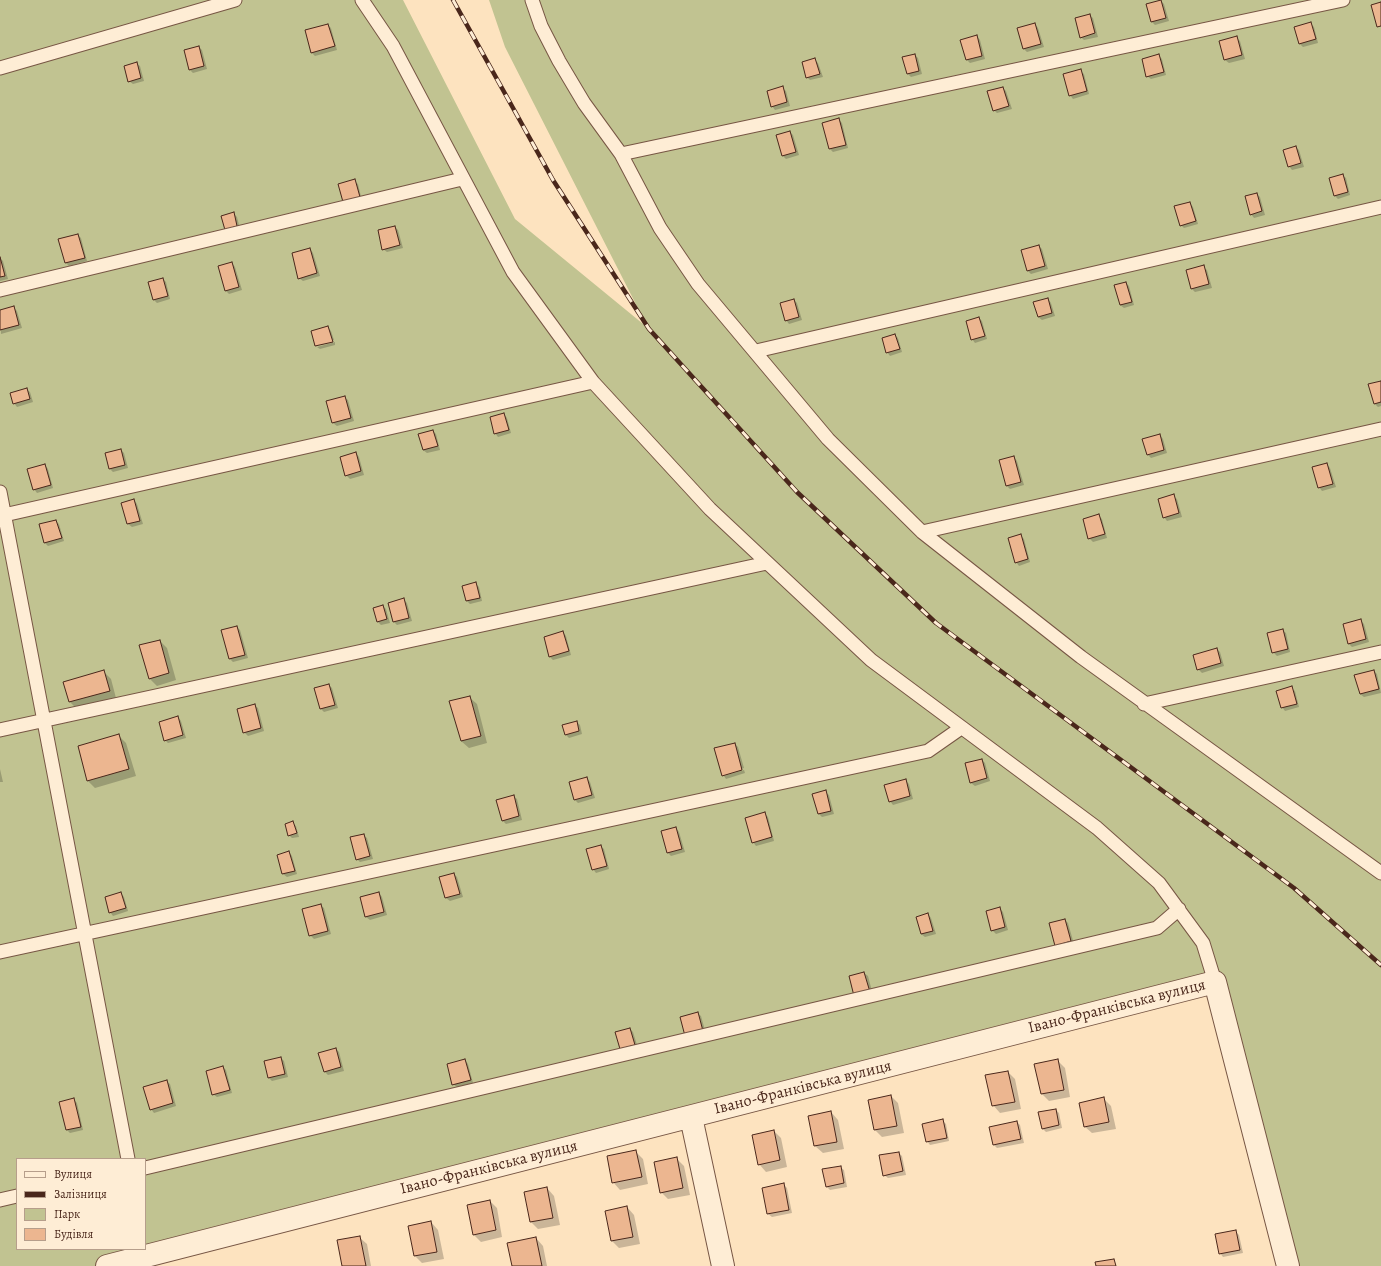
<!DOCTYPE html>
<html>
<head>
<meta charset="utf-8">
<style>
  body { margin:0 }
  #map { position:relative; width:1381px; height:1266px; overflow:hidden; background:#fde3bf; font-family:Alegreya,serif }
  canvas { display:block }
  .legend { position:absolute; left:16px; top:1158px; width:130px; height:92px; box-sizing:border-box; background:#feedd5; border:1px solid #b69e8b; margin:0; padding:5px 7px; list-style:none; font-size:12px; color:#4a271b }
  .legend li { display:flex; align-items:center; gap:8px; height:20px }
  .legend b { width:20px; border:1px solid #b69e8b }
</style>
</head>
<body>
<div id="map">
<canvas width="1381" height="1266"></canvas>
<ul class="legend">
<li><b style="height:5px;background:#feedd5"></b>Вулиця</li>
<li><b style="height:5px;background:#4a271b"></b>Залізниця</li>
<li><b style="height:11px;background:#c1c391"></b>Парк</li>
<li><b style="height:11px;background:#ecb690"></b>Будівля</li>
</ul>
</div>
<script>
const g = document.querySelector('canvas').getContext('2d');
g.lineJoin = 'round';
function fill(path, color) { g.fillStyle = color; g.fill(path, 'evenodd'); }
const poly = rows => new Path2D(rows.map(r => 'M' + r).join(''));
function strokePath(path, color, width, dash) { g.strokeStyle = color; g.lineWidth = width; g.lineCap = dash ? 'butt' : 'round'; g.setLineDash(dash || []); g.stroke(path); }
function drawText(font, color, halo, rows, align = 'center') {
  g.font = font + ' Alegreya,serif'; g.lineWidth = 3; g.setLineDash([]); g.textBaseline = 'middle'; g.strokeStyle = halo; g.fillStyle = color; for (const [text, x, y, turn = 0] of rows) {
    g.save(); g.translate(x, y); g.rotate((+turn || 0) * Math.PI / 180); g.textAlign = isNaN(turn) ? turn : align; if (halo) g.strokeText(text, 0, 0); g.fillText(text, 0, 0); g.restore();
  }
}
const green = poly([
  [0,0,403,0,515,219,648,328,505,47,489,0,1381,0,1381,1266,1288,1266,1215,982,105,1266,0,1266],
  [17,1159,145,1159,145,1249,17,1249]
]);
const shadow = poly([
  [1161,1,1164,4,1169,21,1155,25,1152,22],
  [1089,15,1093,18,1098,37,1084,40,1081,37],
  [1310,23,1314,27,1318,43,1303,47,1300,44],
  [1035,24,1038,28,1044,47,1027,52,1024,49],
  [328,25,331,28,337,50,315,56,312,53],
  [977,36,980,40,985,59,970,63,967,60,961,41],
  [1237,38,1240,41,1245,59,1229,63,1225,60,1220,42],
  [199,47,202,50,207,69,193,73,190,70],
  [915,55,918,58,922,74,911,77,908,74],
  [1158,55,1162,59,1166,75,1151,79,1147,76],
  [815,60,818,63,823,77,810,80,807,77],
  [136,63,140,66,144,81,133,84,129,81],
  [1080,71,1084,74,1089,94,1073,99,1070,95],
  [782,88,786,91,790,106,775,110,772,106],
  [1003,88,1006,91,1012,109,997,113,994,110],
  [838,119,842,123,848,148,833,152,830,149,823,124],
  [790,132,793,135,799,155,786,159,783,156],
  [1296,147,1299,150,1304,167,1292,170,1289,166],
  [1342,175,1346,178,1350,195,1338,199,1335,196],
  [354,181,358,184,362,201,347,205],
  [1257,194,1260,197,1265,215,1254,218,1251,214],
  [1190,203,1193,207,1198,224,1184,228,1181,225],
  [234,214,237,217,240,229,226,229],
  [395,227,398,230,403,248,387,252,383,249],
  [78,235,81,238,87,261,69,266,66,263,59,240],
  [1039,246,1042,249,1048,269,1031,274,1028,271],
  [310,249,313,253,320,276,303,281,299,278],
  [0,258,3,261,8,279,0,281],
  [232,263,235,267,242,290,229,294,225,290],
  [1203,267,1207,270,1212,288,1195,292,1192,289,1187,271],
  [163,279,166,282,170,299,157,303,154,300],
  [1126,283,1129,286,1134,305,1124,308,1120,305],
  [1048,299,1051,303,1055,316,1042,320,1038,317],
  [794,300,797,303,802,320,789,324,786,320],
  [13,307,17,311,22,328,1,334,0,311],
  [979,318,982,321,987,339,975,343,972,339],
  [328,327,331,331,334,340,317,345,317,347,312,332],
  [895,335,898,338,902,352,890,356,887,352],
  [335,342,335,345,320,349,317,347],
  [1381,382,1381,406,1378,407,1375,404],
  [26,389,30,392,33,402,17,407,14,403],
  [344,397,348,400,354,421,337,426,333,423],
  [504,414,507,418,511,433,498,437,495,433],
  [433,431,436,434,440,450,427,453,423,450],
  [1160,435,1163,439,1167,453,1151,458,1147,454],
  [121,450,124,453,128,468,113,472,110,469,106,454],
  [356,453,359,457,364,475,350,479,346,475],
  [1014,457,1017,461,1024,485,1010,489,1007,486],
  [1327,464,1330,468,1336,487,1322,491,1319,487],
  [45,465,48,469,53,488,37,493,34,489],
  [1173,496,1177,499,1182,517,1167,521,1164,517],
  [134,500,137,504,143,524,132,527,128,524,123,504],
  [1099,516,1102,519,1107,538,1093,542,1089,538],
  [56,521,59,524,64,541,48,546,45,543],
  [1020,535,1024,539,1030,562,1019,566,1016,562],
  [475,583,479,587,482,601,470,604,467,601],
  [404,600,407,603,412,621,397,625,394,622,389,604],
  [383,606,386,609,390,623,381,625,378,622],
  [1360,620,1364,624,1369,642,1352,647,1349,644,1344,625],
  [237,627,240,630,248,658,233,662,230,659],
  [1282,630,1286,633,1290,652,1277,656,1273,652],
  [563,632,566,636,571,655,553,660,550,657],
  [160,641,167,648,176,680,157,686,150,679],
  [1217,649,1220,652,1224,666,1202,673,1198,669],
  [103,671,111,679,116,698,77,709,70,702],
  [1374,671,1377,674,1381,693,1364,697,1360,694,1355,676],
  [329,685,332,688,338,708,324,712,320,708],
  [1291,688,1295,691,1299,707,1285,711,1282,707],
  [469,697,477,704,487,743,469,748,461,741,451,702],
  [254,705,258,708,264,731,248,736,244,732],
  [178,717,181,721,186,738,168,743,165,740],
  [577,722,580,725,582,734,569,738,565,734],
  [119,736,126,743,136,776,95,788,88,781],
  [735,744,738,747,744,768,724,774,724,776,723,775],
  [982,760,985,763,990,781,975,786,971,783,966,764],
  [0,769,3,782,0,782],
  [744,770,745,773,726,779,724,776],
  [587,778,590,782,595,798,578,803,574,799],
  [905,780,909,784,913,799,893,805,890,801],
  [825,792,829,795,834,814,822,817,819,814],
  [513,796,517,799,522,820,506,824,503,821],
  [764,813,768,817,774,841,756,846,753,842],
  [293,823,296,826,299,837,292,838,289,835],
  [676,828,679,832,685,852,671,856,667,852],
  [363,835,367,838,373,859,360,862,357,859],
  [600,846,604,849,609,869,596,873,593,869],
  [289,852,292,856,297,874,287,877,283,874,278,856],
  [454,874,457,877,463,897,450,901,446,898,441,878],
  [121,893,124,897,128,911,113,916,110,912],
  [379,893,382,897,387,915,370,920,366,917],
  [320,905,324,908,331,934,314,939,310,935],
  [999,908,1003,912,1008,930,996,934,992,930],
  [928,914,931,918,936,934,925,937,921,934],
  [1065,920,1068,923,1074,944,1056,945],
  [864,973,868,976,873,995,859,999],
  [697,1013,701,1016,706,1034,689,1039],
  [630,1029,633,1032,638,1048,624,1052],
  [336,1049,339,1052,344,1071,328,1075,325,1072],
  [281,1058,284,1061,288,1077,272,1081,269,1078],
  [465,1060,468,1064,473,1083,457,1087,453,1084],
  [1057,1060,1065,1068,1070,1097,1049,1101,1041,1093],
  [223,1067,226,1070,232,1093,217,1097,213,1094],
  [1008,1072,1015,1079,1021,1109,1000,1113,993,1105],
  [166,1081,170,1084,176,1106,154,1113,151,1109],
  [891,1096,898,1103,904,1133,882,1137,875,1130],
  [73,1099,77,1103,83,1130,70,1133,67,1130],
  [1104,1099,1111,1106,1116,1129,1092,1133,1084,1126],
  [1056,1110,1059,1113,1062,1128,1046,1132,1042,1128],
  [831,1112,838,1120,844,1149,823,1153,815,1146,810,1117],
  [943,1121,946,1124,949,1141,930,1145,927,1141],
  [1017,1122,1020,1125,1024,1143,997,1148,994,1145],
  [774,1131,781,1138,787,1167,766,1172,759,1164],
  [636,1152,643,1159,648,1184,620,1190,613,1182],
  [899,1153,902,1156,906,1175,888,1178,884,1175],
  [677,1159,684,1166,690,1195,668,1199,661,1192],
  [840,1167,844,1170,847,1187,830,1190,827,1187],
  [783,1184,787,1188,792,1213,772,1217,768,1214,763,1188],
  [547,1188,554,1196,560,1225,538,1229,531,1222,525,1193],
  [490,1201,497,1208,502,1237,481,1242,474,1235],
  [627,1207,634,1215,640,1244,619,1248,612,1241],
  [431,1222,438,1230,444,1259,422,1263,415,1256],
  [1235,1231,1239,1235,1243,1253,1223,1257,1220,1253],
  [359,1237,367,1244,371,1266,343,1266],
  [536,1238,543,1246,547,1266,513,1266]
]);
const building = poly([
  [1161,0,1166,18,1151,22,1146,4,1161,0],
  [1381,2,1381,26,1377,27,1371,5,1381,2],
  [1090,14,1095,33,1080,38,1075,18,1090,14],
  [1311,22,1316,39,1299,44,1294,27,1311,22],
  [1035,23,1041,44,1023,49,1017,28,1035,23],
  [328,24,335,46,311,53,305,30,328,24],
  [977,35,982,56,966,60,960,40,977,35],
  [1237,36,1242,55,1224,60,1219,41,1237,36],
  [199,46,204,66,189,70,184,50,199,46],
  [915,54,919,71,907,74,902,57,915,54],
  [1159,54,1164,72,1146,77,1142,59,1159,54],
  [815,58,820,74,806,78,802,62,815,58],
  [137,62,141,78,128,82,124,66,137,62],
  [1081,69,1087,91,1069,96,1063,74,1081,69],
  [783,86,787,102,771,107,767,91,783,86],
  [1003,87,1009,106,993,111,987,91,1003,87],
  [839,118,846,145,829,149,822,123,839,118],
  [790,131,796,152,782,156,776,135,790,131],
  [1296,146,1301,163,1288,167,1283,150,1296,146],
  [1343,174,1348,192,1334,196,1329,178,1343,174],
  [355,179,360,197,343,202,338,184,355,179],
  [1257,193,1262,211,1250,215,1245,196,1257,193],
  [1190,202,1196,221,1180,226,1174,206,1190,202],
  [234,212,237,226,225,230,221,216,234,212],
  [395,226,400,245,382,250,378,230,395,226],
  [78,234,85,258,65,263,58,239,78,234],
  [1039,245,1045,266,1027,271,1021,250,1039,245],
  [310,248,317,273,298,279,292,253,310,248],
  [0,257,5,276,0,277,0,257],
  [232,262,239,287,225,291,218,266,232,262],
  [1204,265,1209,284,1191,289,1186,270,1204,265],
  [163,278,168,296,153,300,148,282,163,278],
  [1126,282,1132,302,1120,305,1114,285,1126,282],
  [1048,298,1052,313,1038,317,1033,302,1048,298],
  [794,299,799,317,785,321,780,303,794,299],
  [14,306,19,325,0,330,0,310,14,306],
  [979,317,985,336,971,340,966,321,979,317],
  [328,326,333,342,315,346,311,331,328,326],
  [895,334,900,349,886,353,882,338,895,334],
  [1381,381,1381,402,1374,404,1368,384,1381,381],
  [27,388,30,399,13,404,10,393,27,388],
  [345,396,351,418,332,423,326,401,345,396],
  [504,413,509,430,494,434,490,417,504,413],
  [433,430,438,446,423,450,418,434,433,430],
  [1160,434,1164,450,1147,455,1142,439,1160,434],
  [121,449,125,465,109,469,105,453,121,449],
  [356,452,361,471,345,476,340,457,356,452],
  [1014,456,1021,482,1006,486,999,460,1014,456],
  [1327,463,1333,484,1318,488,1312,467,1327,463],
  [45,464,51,485,33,490,27,469,45,464],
  [1174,494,1179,513,1163,518,1158,499,1174,494],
  [134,499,140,521,127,524,121,503,134,499],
  [1099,514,1105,534,1088,539,1083,519,1099,514],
  [56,520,62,538,44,543,39,524,56,520],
  [1021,534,1028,559,1015,563,1008,538,1021,534],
  [476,582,480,598,466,601,462,586,476,582],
  [404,598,409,618,393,622,388,603,404,598],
  [383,605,387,619,377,622,373,608,383,605],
  [1361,619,1366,639,1348,644,1343,624,1361,619],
  [237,626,245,655,229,659,221,630,237,626],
  [1283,629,1288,649,1272,653,1267,633,1283,629],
  [563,631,569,651,549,657,544,637,563,631],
  [160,640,169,673,149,679,139,645,160,640],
  [1217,648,1221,663,1197,670,1193,655,1217,648],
  [104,670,110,691,69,702,63,682,104,670],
  [1374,670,1379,689,1360,694,1354,675,1374,670],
  [329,684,335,705,320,709,314,688,329,684],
  [1292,686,1297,704,1281,708,1276,691,1292,686],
  [470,696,481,736,461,741,449,701,470,696],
  [255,704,261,728,243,733,237,709,255,704],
  [178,716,183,735,164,741,159,722,178,716],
  [577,721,579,731,565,735,562,725,577,721],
  [119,734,129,769,87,781,78,746,119,734],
  [735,743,742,770,722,776,714,748,735,743],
  [982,759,987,778,970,783,965,763,982,759],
  [587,777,592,795,574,800,569,782,587,777],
  [906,779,910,796,889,802,884,785,906,779],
  [826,790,831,811,818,814,812,794,826,790],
  [514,795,519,816,502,821,496,800,514,795],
  [765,812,772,837,752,843,745,818,765,812],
  [293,821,297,833,288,836,285,824,293,821],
  [676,827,682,849,667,853,661,831,676,827],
  [364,834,370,856,356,860,350,837,364,834],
  [601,845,607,866,592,870,586,849,601,845],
  [289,851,295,871,282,874,277,855,289,851],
  [454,873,460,894,445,898,439,877,454,873],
  [121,892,126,908,109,913,105,897,121,892],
  [379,892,384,912,365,917,360,897,379,892],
  [321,904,328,931,309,936,302,909,321,904],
  [1000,907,1005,927,991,931,986,911,1000,907],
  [928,913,933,931,921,934,916,917,928,913],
  [1065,919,1071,941,1055,946,1049,923,1065,919],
  [864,972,870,992,854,996,849,976,864,972],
  [698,1012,703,1031,685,1036,680,1017,698,1012],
  [630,1028,635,1045,620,1049,615,1032,630,1028],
  [336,1048,341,1067,324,1072,318,1053,336,1048],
  [281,1057,285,1074,268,1078,264,1061,281,1057],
  [465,1059,471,1080,452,1085,447,1064,465,1059],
  [1058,1059,1064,1090,1041,1094,1034,1064,1058,1059],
  [223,1066,230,1090,212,1095,206,1071,223,1066],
  [1008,1071,1015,1102,992,1106,985,1075,1008,1071],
  [167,1080,173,1103,150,1110,143,1087,167,1080],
  [891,1095,897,1126,874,1130,868,1100,891,1095],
  [1104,1097,1109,1122,1084,1127,1079,1103,1104,1097],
  [74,1098,81,1127,66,1130,59,1102,74,1098],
  [1056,1109,1059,1125,1042,1129,1038,1112,1056,1109],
  [831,1111,837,1142,814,1146,808,1116,831,1111],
  [943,1119,947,1138,926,1142,922,1124,943,1119],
  [1017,1121,1021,1139,993,1145,989,1127,1017,1121],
  [774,1130,780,1160,758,1165,752,1135,774,1130],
  [636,1150,642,1177,612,1183,607,1156,636,1150],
  [899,1152,903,1171,883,1176,879,1155,899,1152],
  [677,1157,683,1188,660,1193,654,1162,677,1157],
  [841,1166,844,1183,826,1187,822,1169,841,1166],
  [784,1183,789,1210,767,1214,762,1188,784,1183],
  [547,1187,553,1218,530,1222,524,1192,547,1187],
  [490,1200,496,1230,473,1235,467,1205,490,1200],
  [627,1206,633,1237,611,1241,605,1211,627,1206],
  [431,1221,437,1252,414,1256,408,1226,431,1221],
  [1236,1230,1240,1250,1219,1254,1215,1234,1236,1230],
  [360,1236,366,1266,342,1266,337,1240,360,1236],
  [536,1237,542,1266,512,1266,507,1243,536,1237],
  [1114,1259,1116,1266,1096,1266,1095,1262,1114,1259]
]);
const lane = poly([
  [362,0,393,46,513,272,593,382,710,509,871,660,1097,828,1159,883,1203,943,1215,982],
  [532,0,541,26,559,61,584,103,621,154,660,228,698,284,828,439,922,532,1081,657,1381,873],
  [0,68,235,0],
  [621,154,1343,0],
  [0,290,462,179],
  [756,351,1381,207],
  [0,492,128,1159],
  [0,516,593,382],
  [922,532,1381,429],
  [1144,704,1381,652],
  [0,730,767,563],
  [0,952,928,751,961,728],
  [145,1168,1157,928,1179,909],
  [0,1200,17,1196]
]);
const street = poly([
  [691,1117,723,1266],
  [107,1266,1215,982,1288,1266]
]);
const rail = poly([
  [453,0,553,180,649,329,797,492,936,623,1294,888,1381,965]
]);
const streetNames = [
  ["Івано-Франківська вулиця",1117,1007,-14],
  ["Івано-Франківська вулиця",803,1088,-14],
  ["Івано-Франківська вулиця",489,1168,-14]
];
fill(green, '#c1c391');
fill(shadow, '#0003');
fill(building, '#ecb690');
strokePath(building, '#4a271b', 1);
strokePath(lane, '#775644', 15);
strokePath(street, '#775644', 24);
strokePath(lane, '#feedd5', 13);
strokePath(street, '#feedd5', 22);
strokePath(rail, '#4a271b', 4.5);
strokePath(rail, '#feedd5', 3, [9]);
drawText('16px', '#4a271b', '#feedd5', streetNames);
</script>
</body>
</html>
